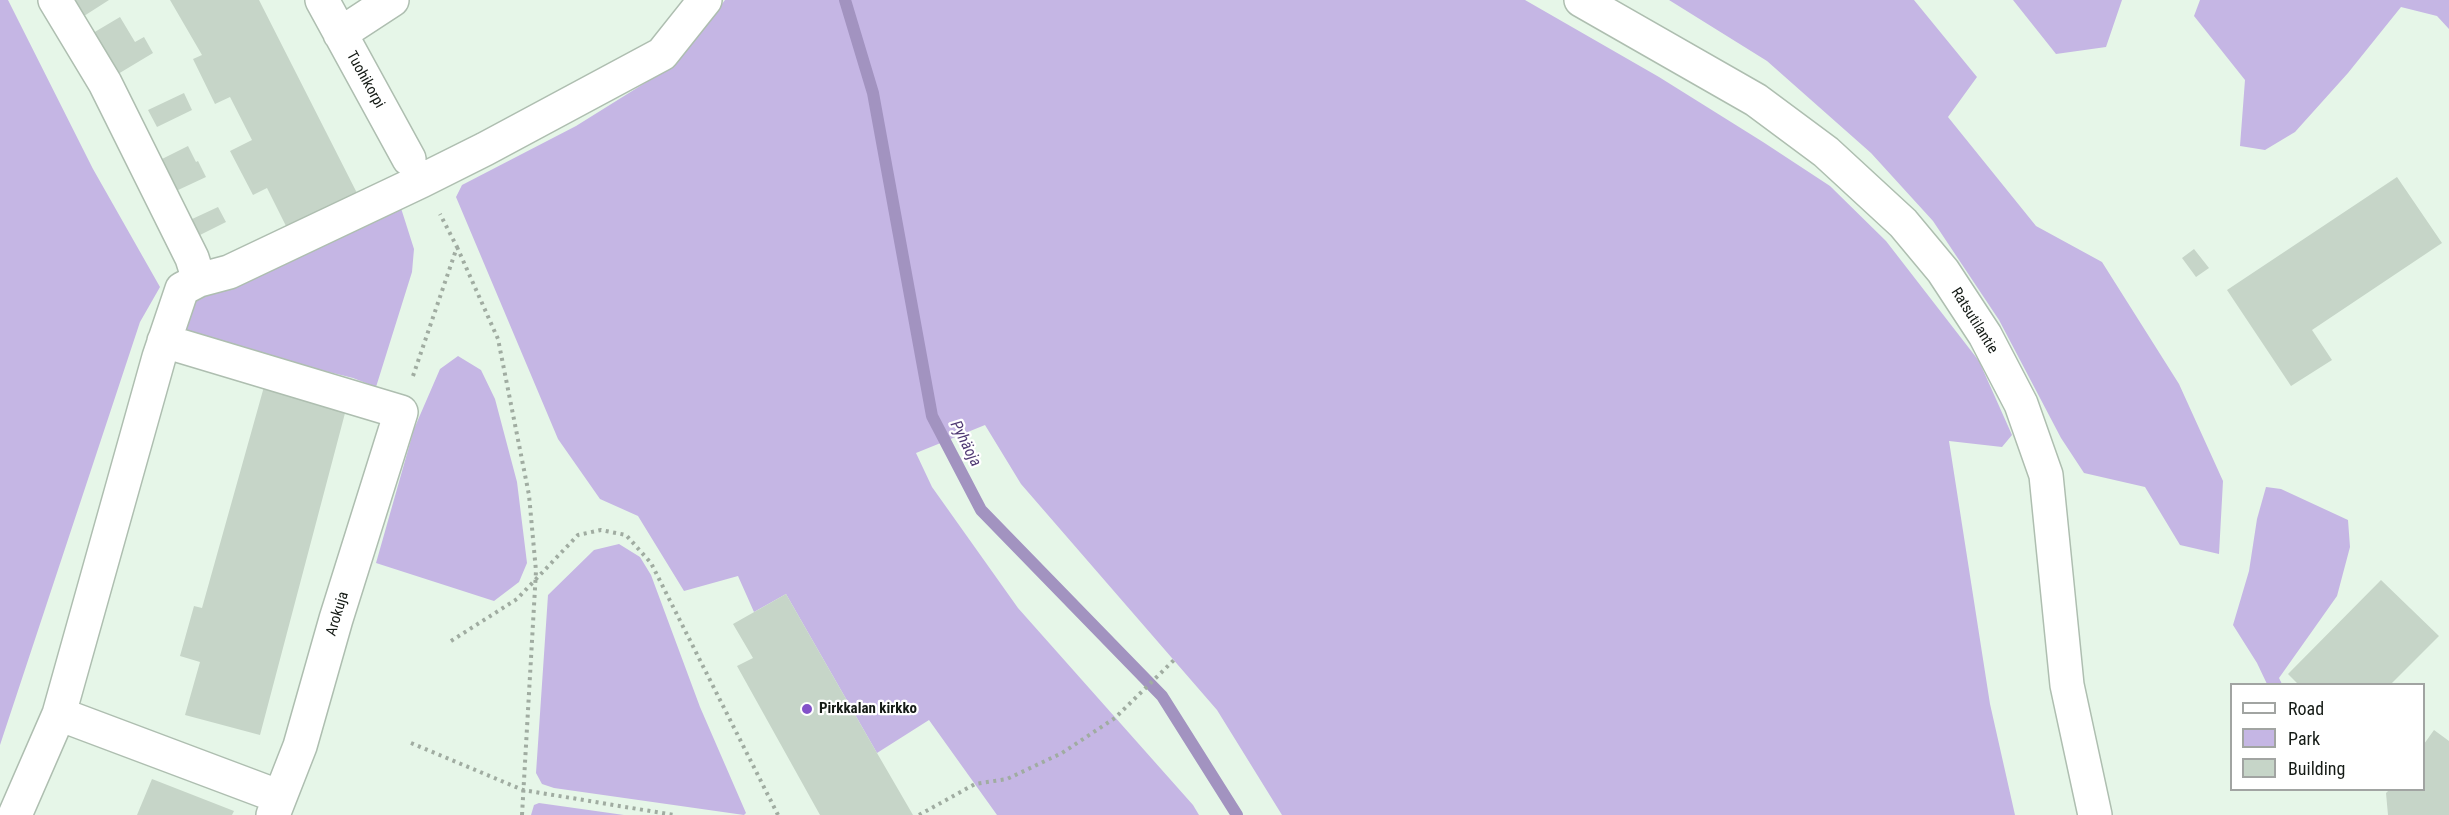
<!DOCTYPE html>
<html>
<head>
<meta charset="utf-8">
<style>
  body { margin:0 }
  #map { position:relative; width:2449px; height:815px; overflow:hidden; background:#e6f6e8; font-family:"Roboto Condensed",sans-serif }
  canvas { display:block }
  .legend { position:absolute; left:2230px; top:683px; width:195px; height:108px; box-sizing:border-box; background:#fff; border:2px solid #a1a4a2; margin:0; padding:8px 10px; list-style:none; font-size:18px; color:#151b16 }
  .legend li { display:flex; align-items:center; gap:12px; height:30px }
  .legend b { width:30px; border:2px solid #a1a4a2 }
</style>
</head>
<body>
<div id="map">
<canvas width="2449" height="815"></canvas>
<ul class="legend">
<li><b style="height:8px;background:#fff"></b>Road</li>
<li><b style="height:16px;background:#c5b6e4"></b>Park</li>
<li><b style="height:16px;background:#c6d5c8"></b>Building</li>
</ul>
</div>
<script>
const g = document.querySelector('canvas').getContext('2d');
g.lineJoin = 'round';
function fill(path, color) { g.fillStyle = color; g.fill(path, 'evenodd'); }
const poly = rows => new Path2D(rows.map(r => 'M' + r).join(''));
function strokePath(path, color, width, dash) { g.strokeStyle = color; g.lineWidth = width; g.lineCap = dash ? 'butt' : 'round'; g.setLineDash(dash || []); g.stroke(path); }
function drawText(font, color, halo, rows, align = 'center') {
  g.font = font + ' "Roboto Condensed",sans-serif'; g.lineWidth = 4.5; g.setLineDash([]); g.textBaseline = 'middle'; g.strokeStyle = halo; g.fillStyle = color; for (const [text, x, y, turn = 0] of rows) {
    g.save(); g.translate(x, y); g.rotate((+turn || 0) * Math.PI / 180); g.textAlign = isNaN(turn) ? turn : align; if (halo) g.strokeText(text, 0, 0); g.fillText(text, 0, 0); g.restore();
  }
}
const green = poly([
  [0,0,8,0,93,169,160,287,140,322,0,745],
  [725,0,1525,0,1659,77,1763,142,1830,186,1886,241,1979,361,2012,435,2002,447,1949,441,1990,704,2015,815,1282,815,1217,710,1021,484,985,425,916,453,932,487,1018,608,1193,805,1199,815,997,815,929,720,877,753,786,594,754,612,738,576,684,591,638,516,600,499,558,439,456,197,462,185,576,126,677,63],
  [1669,0,1914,0,1977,77,1948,117,2036,226,2102,262,2179,384,2223,481,2219,554,2180,545,2145,487,2084,473,2061,438,1999,320,1933,221,1871,153,1767,61],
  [2013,0,2122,0,2106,47,2056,54],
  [2200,0,2449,0,2449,29,2437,16,2401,7,2348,73,2295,132,2265,150,2240,146,2245,80,2194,16],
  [400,205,414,249,412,272,376,387,353,378,176,334,190,287],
  [458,356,481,370,495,399,517,482,527,563,519,582,494,601,376,563,414,429,440,369],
  [2266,487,2281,489,2348,520,2350,547,2337,596,2279,678,2282,684,2267,684,2257,663,2233,625,2249,571,2257,519],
  [619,544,640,557,651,575,700,707,746,813,744,815,554,788,542,784,536,773,548,595,594,550],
  [539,803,624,815,531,815,534,805]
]);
const stream = poly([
  [845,0,873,93,932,416,981,510,1162,696,1237,815]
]);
const building = poly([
  [75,0,109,0,84,16],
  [170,0,259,0,359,197,289,232,267,188,253,195,230,151,252,140,230,97,215,104,193,59,202,55],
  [120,17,135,42,144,37,153,53,118,74,93,33],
  [184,93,192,110,157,127,148,110],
  [188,146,196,162,198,161,206,177,176,191,160,160],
  [2397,177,2442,243,2312,330,2332,360,2291,386,2227,290],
  [218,207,226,222,198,236,190,220],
  [2194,249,2209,268,2196,277,2182,258],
  [267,376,349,398,260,735,185,715,200,662,180,656,194,606,202,608],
  [2381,580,2439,636,2391,684,2298,684,2288,674],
  [786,594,877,753,913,815,820,815,737,666,753,658,733,624],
  [2434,730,2449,741,2449,815,2388,815,2386,793,2389,790,2424,790,2424,744],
  [152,779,234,811,232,815,137,815]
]);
const path = poly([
  [457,247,498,339,529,495,536,571,522,815],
  [413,376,457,247,440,214],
  [451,641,517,599,578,535,601,530,626,535,651,563,778,815],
  [411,743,523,790,674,815],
  [919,815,975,784,1007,779,1062,753,1115,718,1174,660]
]);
const minor = poly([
  [55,0,105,83,192,258,199,280],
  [322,0,409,159],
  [1581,0,1756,100,1826,152,1903,223,1943,271,1985,335,2021,404,2046,475,2067,685,2095,815],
  [340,34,392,0],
  [164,341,401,412,336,619,300,746,273,815],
  [59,714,280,797],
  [15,815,59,714,159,357,182,289,199,280,229,272,421,181,485,149,662,54,705,0]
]);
const markers = [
  [807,709,6,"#8351c9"]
];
const streetNames = [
  ["Tuohikorpi",365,80,61],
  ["Ratsutilantie",1974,321,58],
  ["Arokuja",338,614,-73]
];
const poiNames = [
  ["Pirkkalan kirkko",819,709]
];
const waterNames = [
  ["Pyhäoja",965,444,63]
];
fill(green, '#c5b6e4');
strokePath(stream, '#a293c0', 12);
fill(building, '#c6d5c8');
strokePath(minor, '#aebeb0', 36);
strokePath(path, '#a0aca1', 4, [3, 4.5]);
strokePath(minor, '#fff', 33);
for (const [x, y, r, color] of markers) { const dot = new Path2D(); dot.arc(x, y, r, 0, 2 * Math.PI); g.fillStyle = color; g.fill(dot); strokePath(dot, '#fff', 2); }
drawText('15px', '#151b16', '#fff', streetNames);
drawText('bold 15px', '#151b16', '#fff', poiNames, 'left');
drawText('italic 16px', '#503a74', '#fff', waterNames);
</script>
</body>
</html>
